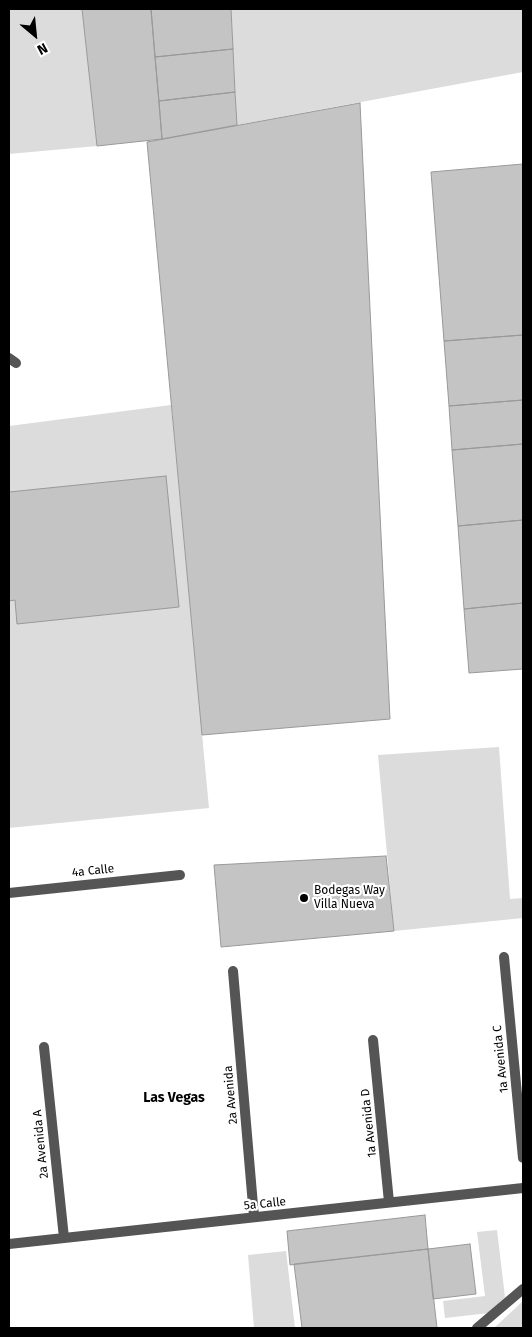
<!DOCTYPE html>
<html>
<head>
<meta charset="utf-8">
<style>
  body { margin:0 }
  #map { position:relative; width:532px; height:1337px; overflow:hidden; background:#fff; font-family:"Fira Sans",sans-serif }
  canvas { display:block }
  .frame { position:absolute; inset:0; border:10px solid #000; pointer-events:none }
  .north { position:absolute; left:10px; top:10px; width:50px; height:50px; -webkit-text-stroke:4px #fff; paint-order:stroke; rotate:152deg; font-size:14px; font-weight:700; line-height:20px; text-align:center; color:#000 }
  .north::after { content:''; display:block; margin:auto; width:18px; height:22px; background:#000; clip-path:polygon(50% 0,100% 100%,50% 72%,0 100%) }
</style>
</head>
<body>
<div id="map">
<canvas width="532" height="1337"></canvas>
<div class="frame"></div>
<div class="north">N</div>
</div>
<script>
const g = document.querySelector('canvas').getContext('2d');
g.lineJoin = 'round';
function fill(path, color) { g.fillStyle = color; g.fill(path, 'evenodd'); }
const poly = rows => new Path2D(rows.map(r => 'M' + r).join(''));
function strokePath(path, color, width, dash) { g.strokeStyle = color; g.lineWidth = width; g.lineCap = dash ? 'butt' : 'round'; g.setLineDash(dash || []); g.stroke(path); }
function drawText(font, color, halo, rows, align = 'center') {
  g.font = font + ' "Fira Sans",sans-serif'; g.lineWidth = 4.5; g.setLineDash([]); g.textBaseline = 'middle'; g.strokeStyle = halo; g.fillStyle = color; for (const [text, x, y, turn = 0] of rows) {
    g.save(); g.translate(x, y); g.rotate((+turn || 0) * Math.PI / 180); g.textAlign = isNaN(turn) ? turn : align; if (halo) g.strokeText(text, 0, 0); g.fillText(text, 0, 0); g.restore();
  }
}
const green = poly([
  [9,9,82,9,97,146,9,154],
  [231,9,523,9,523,72,237,125],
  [171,405,209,808,9,828,9,426],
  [499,747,510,899,523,898,523,918,394,931,378,755],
  [497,1230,505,1297,489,1313,445,1318,443,1301,485,1296,477,1232],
  [286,1251,295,1328,254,1328,248,1255],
  [523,1301,523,1328,494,1328]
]);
const building = poly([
  [82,9,151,9,162,139,97,146,82,9],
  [151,9,231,9,233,49,155,57,151,9],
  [233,49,235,92,159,101,155,57,233,49],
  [235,92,237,125,162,139,159,101,235,92],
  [360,103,390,719,202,735,147,142,360,103],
  [523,164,523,335,444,341,431,172,523,164],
  [523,335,523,400,449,406,444,341,523,335],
  [523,400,523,444,452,450,449,406,523,400],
  [523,444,523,520,458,526,452,450,523,444],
  [166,476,179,607,17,624,15,600,9,601,9,492,166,476],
  [523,520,523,603,464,609,458,526,523,520],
  [523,603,523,669,469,673,464,609,523,603],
  [386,856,394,931,221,947,214,865,386,856],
  [425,1215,428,1249,290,1265,287,1231,425,1215],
  [470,1244,476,1294,433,1299,428,1249,470,1244],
  [428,1249,437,1328,302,1328,294,1264,428,1249]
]);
const lane = poly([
  [477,1328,523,1289]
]);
const street = poly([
  [9,358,16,363],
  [9,893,180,875],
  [504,957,523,1158],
  [233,971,254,1217],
  [373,1040,389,1202],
  [44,1047,64,1238],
  [9,1244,523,1188]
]);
const markers = [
  [304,898,5,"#000"]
];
const streetNames = [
  ["4a Calle",93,871,-6],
  ["1a Avenida C",501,1059,-96],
  ["2a Avenida",231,1095,-95],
  ["1a Avenida D",369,1123,-96],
  ["2a Avenida A",41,1144,-96],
  ["5a Calle",265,1204,-6]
];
const poiNames = [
  ["Bodegas Way",314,891],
  ["Villa Nueva",314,905]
];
const neighbourhoodNames = [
  ["Las Vegas",174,1098]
];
fill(green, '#dcdcdc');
fill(building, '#c4c4c4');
strokePath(building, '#999', 1);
strokePath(lane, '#555', 10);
strokePath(street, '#555', 10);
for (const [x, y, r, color] of markers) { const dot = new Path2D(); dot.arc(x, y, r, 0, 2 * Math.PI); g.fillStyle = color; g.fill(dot); strokePath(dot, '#fff', 2); }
drawText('12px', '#000', '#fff', streetNames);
drawText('12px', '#000', '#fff', poiNames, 'left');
drawText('bold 14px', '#000', '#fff', neighbourhoodNames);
</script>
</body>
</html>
